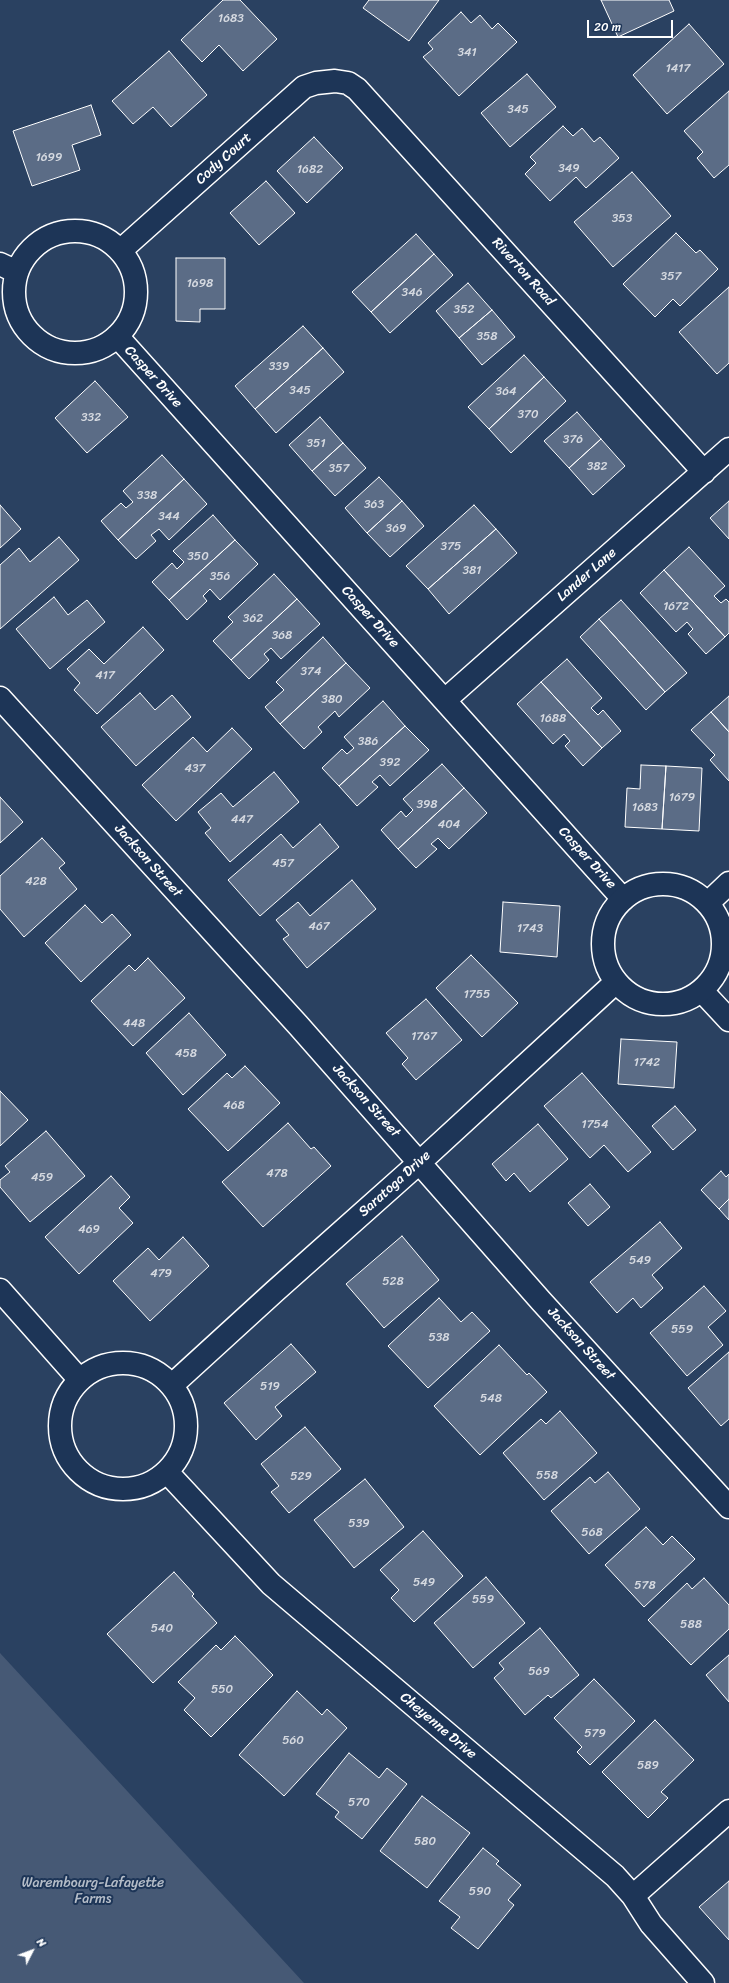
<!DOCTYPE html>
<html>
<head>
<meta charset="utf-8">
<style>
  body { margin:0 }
  #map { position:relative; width:729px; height:1983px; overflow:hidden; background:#2a4161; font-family:Sriracha,sans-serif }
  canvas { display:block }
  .north { position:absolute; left:12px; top:1931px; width:40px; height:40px; -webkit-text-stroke:3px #1d3557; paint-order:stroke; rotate:48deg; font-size:11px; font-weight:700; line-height:16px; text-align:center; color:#fff }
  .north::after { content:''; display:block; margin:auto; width:14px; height:18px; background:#fff; clip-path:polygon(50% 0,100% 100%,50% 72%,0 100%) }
  .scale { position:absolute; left:587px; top:20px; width:86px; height:18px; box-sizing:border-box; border:2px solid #fff; border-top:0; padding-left:5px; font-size:12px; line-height:14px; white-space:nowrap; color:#fff; -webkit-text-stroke:3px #1d3557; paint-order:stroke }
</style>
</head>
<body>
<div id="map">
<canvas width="729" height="1983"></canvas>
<div class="north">N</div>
<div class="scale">20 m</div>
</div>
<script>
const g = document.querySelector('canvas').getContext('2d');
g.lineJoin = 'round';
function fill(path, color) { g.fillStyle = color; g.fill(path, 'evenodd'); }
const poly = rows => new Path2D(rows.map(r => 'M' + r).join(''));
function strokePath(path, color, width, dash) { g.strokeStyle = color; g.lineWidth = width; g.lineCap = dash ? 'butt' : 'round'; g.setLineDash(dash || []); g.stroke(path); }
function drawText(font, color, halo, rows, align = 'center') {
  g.font = font + ' Sriracha,sans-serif'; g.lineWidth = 4; g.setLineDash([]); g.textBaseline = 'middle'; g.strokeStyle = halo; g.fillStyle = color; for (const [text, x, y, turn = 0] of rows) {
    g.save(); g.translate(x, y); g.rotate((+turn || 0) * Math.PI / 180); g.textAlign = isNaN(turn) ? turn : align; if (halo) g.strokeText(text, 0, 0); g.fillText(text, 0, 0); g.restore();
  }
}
const green = poly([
  [0,1653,304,1983,0,1983]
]);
const building = poly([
  [223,0,240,0,277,39,243,71,219,45,202,62,181,40,223,0],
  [369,0,439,0,409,41,363,8,369,0],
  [601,0,669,0,674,11,618,37,601,0],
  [461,12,471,23,480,15,492,29,498,23,517,42,459,96,423,57,433,49,428,43,461,12],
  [689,24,724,64,667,114,633,75,689,24],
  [169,51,207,95,171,127,153,107,133,124,112,101,169,51],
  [527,74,556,107,510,147,481,113,527,74],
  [729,91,729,165,714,178,697,158,703,152,684,131,729,91],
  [91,105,101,135,72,145,80,170,32,186,13,131,91,105],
  [563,126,573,136,582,128,594,142,600,137,619,158,586,188,576,177,550,201,525,174,536,163,530,157,563,126],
  [314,137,343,168,307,203,277,171,314,137],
  [632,172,671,216,613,267,574,222,632,172],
  [266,181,295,213,259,245,230,213,266,181],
  [676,233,696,253,700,250,718,269,680,306,673,299,655,317,623,284,676,233],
  [416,234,434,254,371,312,352,292,416,234],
  [434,254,453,275,390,333,371,312,434,254],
  [176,258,225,258,225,309,200,309,200,322,176,321,176,258],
  [468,283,492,310,459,338,436,311,468,283],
  [729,287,729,363,717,374,679,332,729,287],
  [492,310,515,337,482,365,459,338,492,310],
  [303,326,323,348,255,409,235,386,303,326],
  [323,348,344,372,276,433,255,409,323,348],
  [524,355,544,377,489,429,468,407,524,355],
  [544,377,566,401,511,453,489,429,544,377],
  [95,381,128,417,87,453,55,418,95,381],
  [577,412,601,439,569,468,544,441,577,412],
  [320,417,343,443,312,471,289,445,320,417],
  [601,439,625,466,593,495,569,468,601,439],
  [343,443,366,468,335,496,312,471,343,443],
  [162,455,184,479,118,540,101,521,121,503,126,508,133,502,123,491,162,455],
  [379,477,402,501,367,533,345,508,379,477],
  [184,479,207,504,169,540,159,529,151,535,156,541,136,559,118,540,184,479],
  [402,501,424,526,390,557,367,533,402,501],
  [729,501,729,539,710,518,729,501],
  [0,505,21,529,0,548,0,505],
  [474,505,496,529,428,589,406,566,474,505],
  [213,515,235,540,169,600,152,582,172,563,177,569,184,562,173,551,213,515],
  [496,529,517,553,449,614,428,589,496,529],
  [59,537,79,560,0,629,0,565,19,548,30,562,59,537],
  [235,540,258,564,220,600,210,589,203,596,207,601,187,620,169,600,235,540],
  [689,547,725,586,714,596,721,603,726,599,729,602,729,633,725,637,664,570,689,547],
  [664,570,725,637,706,654,688,634,693,629,687,622,676,632,640,593,664,570],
  [274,574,297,599,231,660,213,641,233,622,228,617,274,574],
  [54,597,68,615,87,600,105,622,50,669,16,629,54,597],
  [297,599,320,624,281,659,271,648,264,654,269,660,249,679,231,660,297,599],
  [621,600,687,673,665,692,599,619,621,600],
  [599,619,665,692,646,710,580,637,599,619],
  [143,627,164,650,97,714,74,690,80,683,67,669,89,649,104,664,143,627],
  [323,637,346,663,280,724,265,707,284,690,276,682,323,637],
  [567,659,602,698,591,708,598,715,603,710,621,731,602,748,541,682,567,659],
  [346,663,370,688,339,717,335,711,318,727,322,732,304,749,280,724,346,663],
  [541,682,602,748,583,766,565,746,570,741,564,734,553,744,517,704,541,682],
  [140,693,155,710,172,695,191,717,136,766,101,727,140,693],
  [729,696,729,732,711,712,729,696],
  [383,701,405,726,339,786,322,768,342,749,347,754,354,748,344,737,383,701],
  [711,712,729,732,729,781,710,760,715,755,691,730,711,712],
  [405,726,429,750,390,786,380,775,372,782,378,787,357,806,339,786,405,726],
  [232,728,252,749,176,821,142,785,193,737,207,752,232,728],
  [442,764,464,788,398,849,381,830,401,811,406,817,413,810,403,799,442,764],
  [641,765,666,766,662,829,625,827,627,788,640,789,641,765],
  [666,766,702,768,699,831,662,829,666,766],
  [274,772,299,802,230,862,205,833,211,828,198,812,221,793,233,807,274,772],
  [464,788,487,813,449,849,438,838,431,844,437,849,416,868,398,849,464,788],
  [0,797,23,822,0,843,0,797],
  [320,824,339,847,260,916,228,880,281,834,293,848,320,824],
  [42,838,65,863,59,868,77,889,24,937,0,909,0,876,42,838],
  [352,880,376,909,307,968,283,939,289,935,276,920,298,902,310,916,352,880],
  [503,902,560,906,557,957,500,952,503,902],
  [85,905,102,923,112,914,131,935,81,982,45,943,85,905],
  [471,955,518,1003,482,1037,436,988,471,955],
  [148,958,185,998,133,1046,91,1001,129,965,135,971,148,958],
  [426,999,462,1040,416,1080,402,1064,408,1058,386,1033,426,999],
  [189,1013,226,1055,183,1095,146,1053,189,1013],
  [621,1039,677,1042,674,1088,618,1084,621,1039],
  [245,1066,280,1103,228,1151,188,1109,227,1073,232,1078,245,1066],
  [582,1073,651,1152,628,1172,604,1145,590,1158,544,1106,582,1073],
  [0,1091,28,1120,0,1146,0,1091],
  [675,1106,696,1130,673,1150,652,1126,675,1106],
  [288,1123,311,1149,314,1147,331,1166,263,1227,222,1182,288,1123],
  [538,1124,568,1159,530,1192,514,1173,506,1181,492,1164,538,1124],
  [46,1131,85,1176,30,1222,0,1187,0,1180,10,1172,5,1166,46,1131],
  [721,1171,726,1177,729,1174,729,1199,719,1209,701,1190,721,1171],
  [111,1176,130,1197,119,1208,133,1223,79,1274,45,1237,111,1176],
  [590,1184,610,1207,588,1226,568,1203,590,1184],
  [729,1199,729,1220,719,1209,729,1199],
  [660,1222,682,1248,652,1275,663,1288,641,1308,633,1298,617,1313,590,1282,660,1222],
  [402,1236,439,1280,384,1328,346,1284,402,1236],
  [183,1237,209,1266,150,1321,113,1281,148,1248,159,1260,183,1237],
  [704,1286,726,1311,708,1327,723,1345,687,1376,650,1333,704,1286],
  [439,1298,461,1322,472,1312,490,1331,428,1388,388,1346,439,1298],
  [291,1344,316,1372,275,1407,282,1416,256,1440,224,1403,291,1344],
  [499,1345,527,1375,529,1373,547,1392,480,1455,434,1406,499,1345],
  [729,1352,729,1419,721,1426,688,1388,729,1352],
  [560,1411,597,1453,544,1500,503,1453,541,1419,546,1424,560,1411],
  [305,1427,341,1469,289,1513,271,1492,279,1486,261,1464,305,1427],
  [608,1472,640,1509,589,1554,551,1511,590,1477,595,1483,608,1472],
  [365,1479,404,1527,354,1568,314,1520,365,1479],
  [646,1527,663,1545,672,1536,695,1559,644,1607,605,1565,646,1527],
  [423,1531,463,1576,414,1622,391,1598,399,1590,380,1570,423,1531],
  [174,1572,194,1594,192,1596,217,1623,153,1683,107,1634,174,1572],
  [486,1577,525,1623,473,1668,434,1623,486,1577],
  [704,1578,729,1605,729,1629,691,1665,648,1620,687,1583,692,1589,704,1578],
  [540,1628,579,1675,551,1698,548,1695,525,1715,494,1678,504,1669,499,1663,540,1628],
  [235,1636,273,1675,211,1737,184,1710,195,1698,178,1682,216,1645,221,1650,235,1636],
  [729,1655,729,1702,706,1675,729,1655],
  [594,1679,635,1721,590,1765,577,1752,582,1747,554,1718,594,1679],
  [297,1691,322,1715,327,1709,347,1728,284,1796,239,1755,297,1691],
  [655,1720,694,1760,661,1792,668,1798,648,1818,602,1772,655,1720],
  [349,1753,379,1778,387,1768,407,1784,362,1839,335,1817,339,1812,316,1794,349,1753],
  [422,1796,470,1833,427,1888,380,1851,422,1796],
  [483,1848,499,1861,496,1864,521,1885,508,1900,514,1905,478,1949,451,1928,460,1917,439,1901,483,1848],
  [729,1881,729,1940,699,1907,729,1881]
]);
const minor = poly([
  '14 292a61 61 0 1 1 122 0a61 61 0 1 1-122 0Z',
  [120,251,304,87,316,83,335,81,348,83,357,89,704,472],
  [0,264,17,272],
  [117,336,623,899],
  [0,698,298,1025,541,1301,729,1507],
  [445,700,729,449],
  [702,991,729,1020],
  [0,1290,79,1379],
  '60 1426a63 63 0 1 1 126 0a63 63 0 1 1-126 0Z',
  [172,1385,275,1291,420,1162,616,982],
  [167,1472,271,1584,615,1876,633,1896,651,1924,703,1983],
  [633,1896,729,1811]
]);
const tertiary = poly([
  '603 944a60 60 0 1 1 120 0a60 60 0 1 1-120 0Z',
  [708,903,729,883]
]);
const numberNames = [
  ["1683",231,19],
  ["341",467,53],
  ["1417",678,69],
  ["345",518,110],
  ["1699",49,158],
  ["349",569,169],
  ["1682",310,170],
  ["353",622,219],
  ["357",671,277],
  ["1698",200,284],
  ["346",412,293],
  ["352",464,310],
  ["358",487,337],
  ["339",279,367],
  ["345",300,391],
  ["364",506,392],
  ["370",528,415],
  ["332",91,418],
  ["376",573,440],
  ["351",316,444],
  ["382",597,467],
  ["357",339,469],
  ["338",147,496],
  ["363",374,505],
  ["344",169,517],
  ["369",396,529],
  ["375",451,547],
  ["350",198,557],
  ["381",472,571],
  ["356",220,577],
  ["1672",676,607],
  ["362",253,619],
  ["368",282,636],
  ["374",311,672],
  ["417",105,676],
  ["380",332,700],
  ["1688",553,719],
  ["386",368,742],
  ["392",390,763],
  ["437",195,769],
  ["1679",682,798],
  ["398",427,805],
  ["1683",645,808],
  ["447",242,820],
  ["404",449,825],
  ["457",283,864],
  ["428",36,882],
  ["467",319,927],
  ["1743",530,929],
  ["1755",477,995],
  ["448",134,1024],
  ["1767",424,1037],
  ["458",186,1054],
  ["1742",647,1063],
  ["468",234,1106],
  ["1754",595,1125],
  ["478",277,1174],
  ["459",42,1178],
  ["469",89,1230],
  ["549",640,1261],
  ["479",161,1274],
  ["528",393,1282],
  ["559",682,1330],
  ["538",439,1338],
  ["519",270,1387],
  ["548",491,1399],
  ["558",547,1476],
  ["529",301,1477],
  ["539",359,1524],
  ["568",592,1533],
  ["549",424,1583],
  ["578",645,1586],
  ["559",483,1600],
  ["588",691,1625],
  ["540",162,1629],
  ["569",539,1672],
  ["550",222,1690],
  ["579",595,1734],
  ["560",293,1741],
  ["589",648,1766],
  ["570",359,1803],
  ["580",425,1842],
  ["590",480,1892]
];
const streetNames = [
  ["Cody Court",224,159,-42],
  ["Riverton Road",523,272,48],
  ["Casper Drive",153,377,48],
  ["Lander Lane",587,575,-41],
  ["Casper Drive",370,617,48],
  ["Casper Drive",587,858,48],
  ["Jackson Street",148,861,48],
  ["Jackson Street",366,1101,48],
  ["Saratoga Drive",395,1184,-42],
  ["Jackson Street",581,1344,48],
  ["Cheyenne Drive",438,1726,40]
];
const parkNames = [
  ["Warembourg-Lafayette",93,1883],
  ["Farms",93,1899]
];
fill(green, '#465975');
fill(building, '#5b6c86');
strokePath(building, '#fff', 1);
strokePath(minor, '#fff', 25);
strokePath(tertiary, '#fff', 25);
strokePath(minor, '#1d3557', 22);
strokePath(tertiary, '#1d3557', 22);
drawText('12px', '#d6dae1', null, numberNames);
drawText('14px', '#fff', '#1d3557', streetNames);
drawText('14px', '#b5bdc8', '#1d3557', parkNames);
</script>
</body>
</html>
